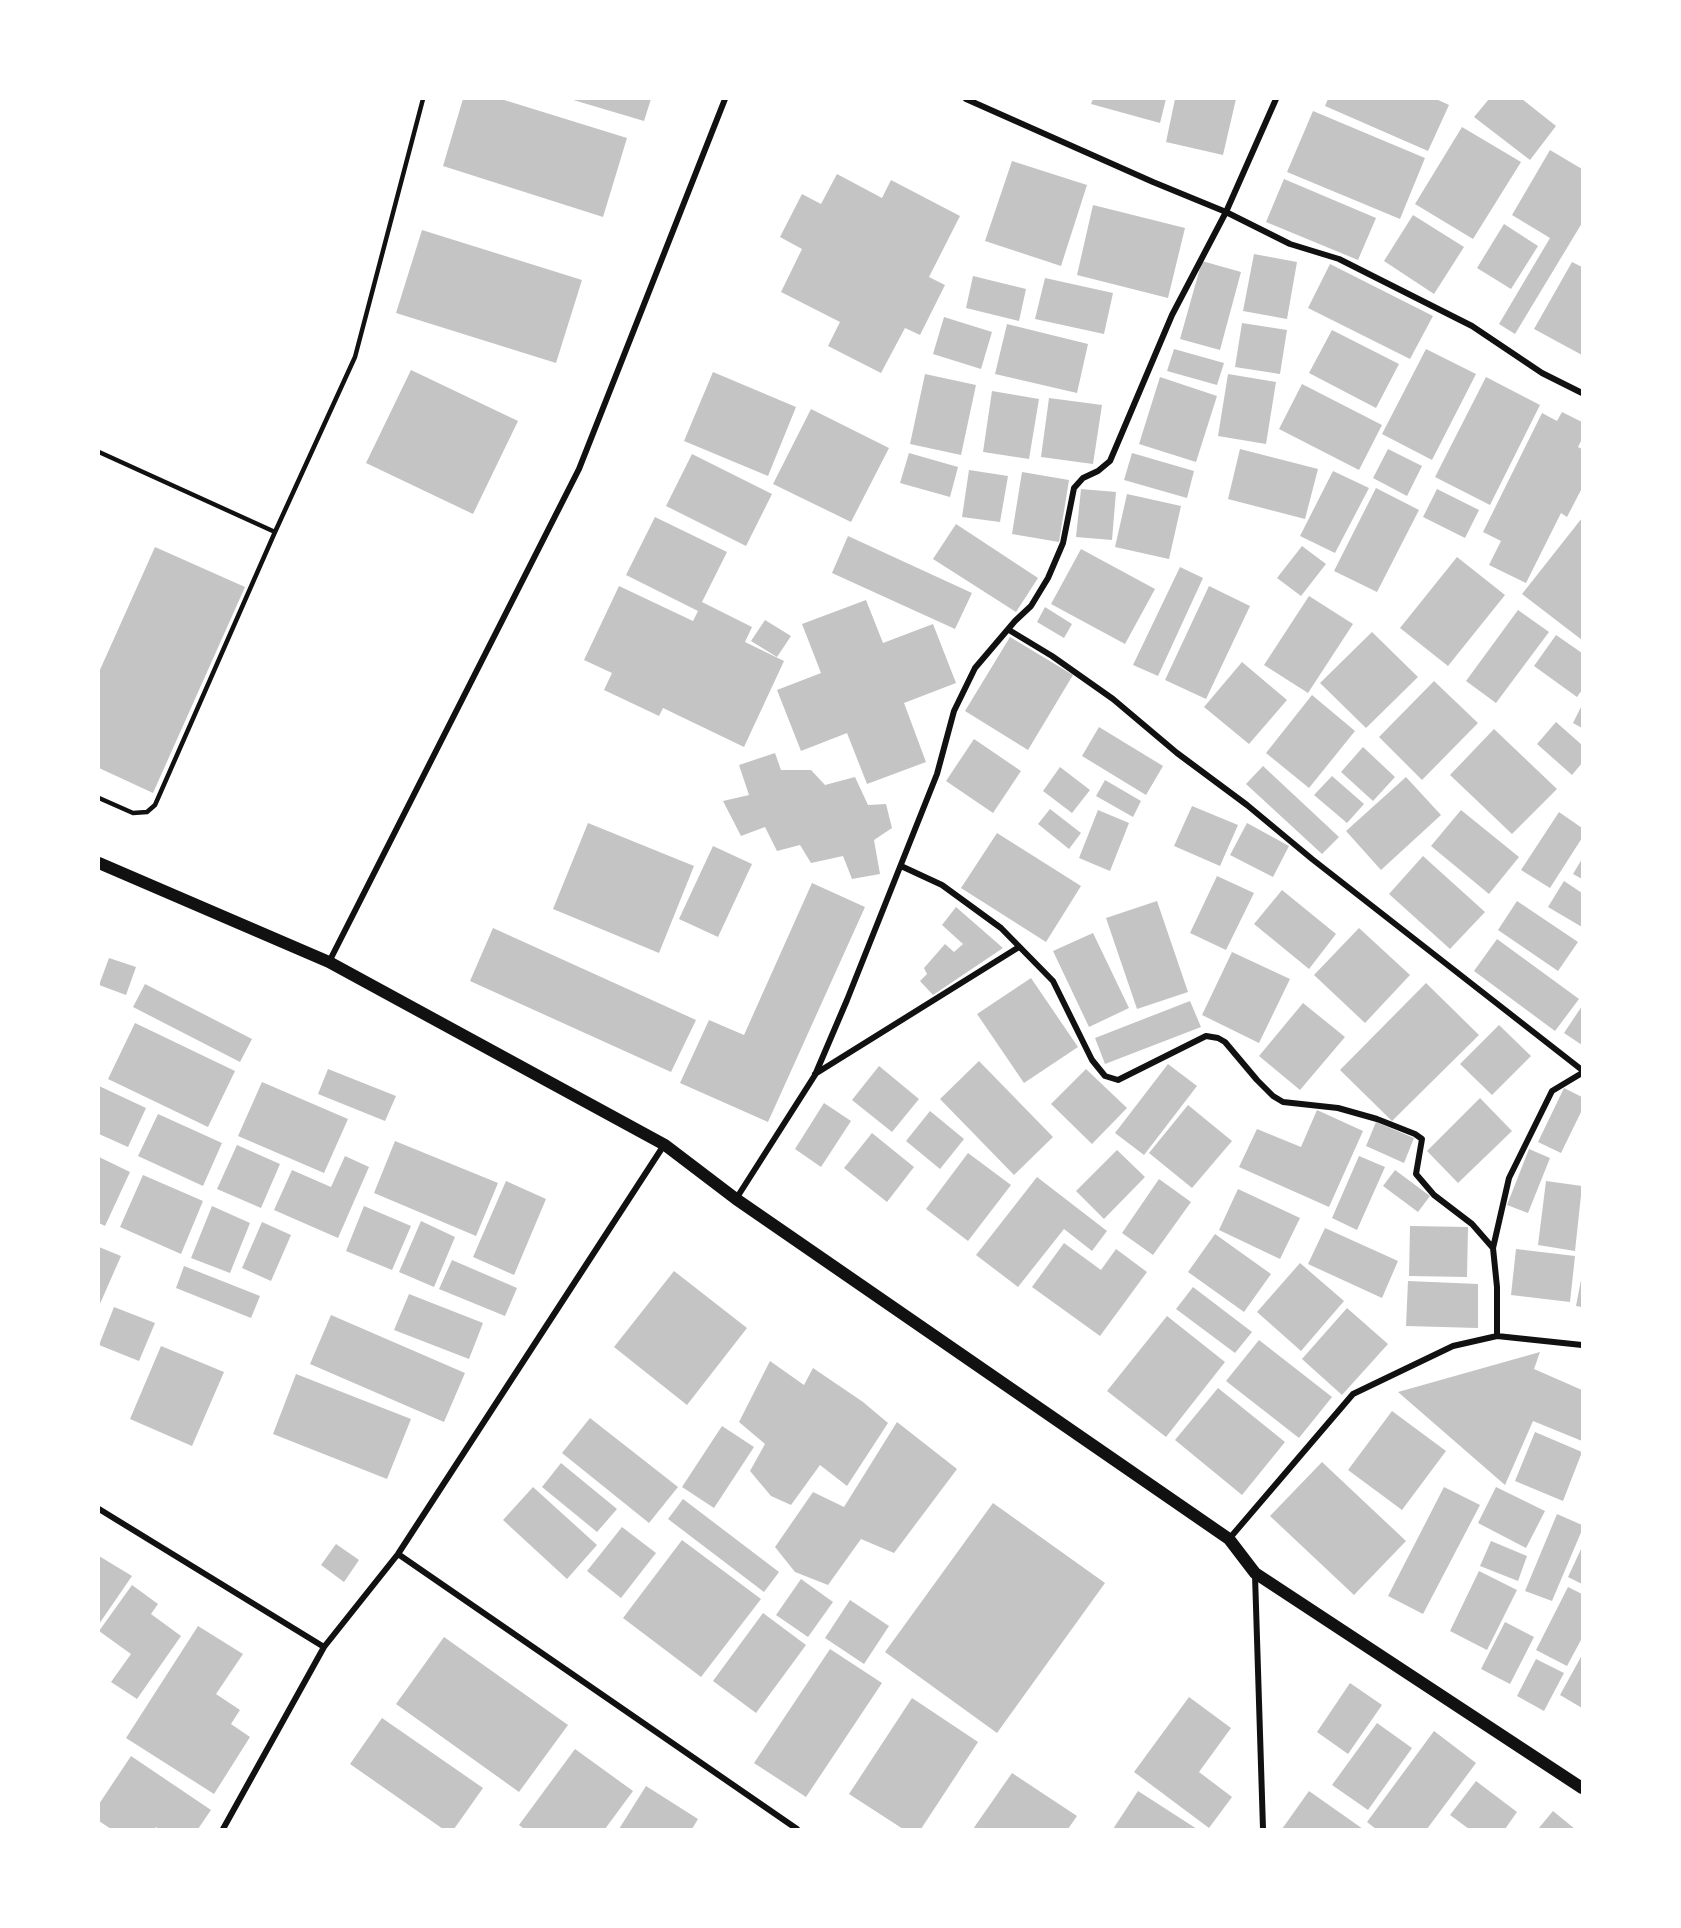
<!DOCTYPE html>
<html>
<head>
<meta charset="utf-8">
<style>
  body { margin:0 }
  #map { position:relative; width:1681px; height:1928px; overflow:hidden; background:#fff; font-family:"Asap Condensed",sans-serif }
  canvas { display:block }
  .frame { position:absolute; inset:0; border:100px solid #fff; pointer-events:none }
</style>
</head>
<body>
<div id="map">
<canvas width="1681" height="1928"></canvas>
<div class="frame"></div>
</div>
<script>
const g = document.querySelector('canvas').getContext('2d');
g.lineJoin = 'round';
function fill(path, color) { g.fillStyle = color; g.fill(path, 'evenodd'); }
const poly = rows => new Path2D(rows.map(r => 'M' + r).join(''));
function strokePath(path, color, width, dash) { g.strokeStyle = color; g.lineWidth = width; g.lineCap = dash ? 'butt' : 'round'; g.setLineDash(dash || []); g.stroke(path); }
const building = poly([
  [463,99,501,99,627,138,603,217,443,166],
  [570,99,651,99,644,121],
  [1093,99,1166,99,1160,123,1091,104],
  [1175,99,1236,99,1223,155,1166,142],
  [1328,99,1436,99,1449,105,1428,151,1325,106],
  [1489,99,1522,99,1556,126,1530,160,1474,117],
  [1313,111,1425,158,1400,219,1287,172],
  [1462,127,1521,162,1473,239,1415,204],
  [1550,150,1582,169,1582,223,1515,334,1499,324,1550,238,1512,215],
  [1012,161,1087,185,1061,266,985,241],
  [837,174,882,198,891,180,960,216,929,277,945,285,920,335,905,328,881,373,828,346,840,322,781,292,802,249,780,237,802,194,821,204],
  [1284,179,1376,218,1358,260,1266,222],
  [1093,205,1185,228,1168,298,1077,275],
  [1413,215,1464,247,1434,294,1384,261],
  [1504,224,1538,246,1511,289,1477,268],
  [422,230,582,280,556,363,396,313],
  [1254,254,1297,262,1287,319,1243,311],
  [1202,261,1241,272,1220,350,1180,339],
  [1572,262,1582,267,1582,355,1534,329],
  [1330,264,1433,316,1410,359,1308,308],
  [973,276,1026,289,1019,321,966,308],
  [1045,278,1113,293,1104,334,1035,319],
  [944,317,992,332,981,369,933,354],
  [1242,323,1287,330,1280,374,1235,367],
  [1007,324,1088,344,1077,393,995,374],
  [1332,330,1399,364,1376,408,1309,373],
  [1174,349,1224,363,1217,385,1167,371],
  [1426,349,1476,374,1432,460,1382,434],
  [411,370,518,421,473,514,366,463],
  [713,372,796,407,768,476,684,441],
  [925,374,976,385,961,455,910,444],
  [1228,374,1276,382,1266,444,1218,436],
  [1160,377,1217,396,1196,462,1139,444],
  [1486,377,1540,405,1490,505,1435,477],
  [1302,384,1382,425,1359,470,1279,429],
  [992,391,1039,399,1029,459,983,452],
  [1049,398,1102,405,1093,464,1041,457],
  [811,409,889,448,851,522,773,484],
  [1562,412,1582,422,1582,439,1578,447,1582,449,1582,488,1567,517,1561,513,1526,583,1489,565,1501,541,1483,532,1542,413,1557,421],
  [1240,449,1318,469,1305,519,1228,499],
  [1388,449,1422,466,1407,496,1373,478],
  [909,453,958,467,950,497,900,483],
  [1132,453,1194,471,1187,498,1124,480],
  [692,454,772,494,746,546,666,506],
  [969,470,1008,476,1000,522,962,517],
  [1333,471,1369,488,1335,553,1300,536],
  [1022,472,1069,480,1059,542,1012,534],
  [1376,488,1419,510,1377,592,1334,571],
  [1081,489,1116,492,1112,540,1076,537],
  [1437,489,1479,510,1465,538,1423,517],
  [1127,494,1181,506,1169,559,1115,547],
  [655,517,727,552,702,602,752,627,745,642,784,661,744,747,663,708,659,716,604,690,612,673,584,660,619,586,693,621,698,611,626,575],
  [1582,518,1582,640,1522,594],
  [956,524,1038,578,1016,612,933,559],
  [848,536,972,593,955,629,832,573],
  [1302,546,1326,564,1301,596,1277,578],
  [155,547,245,587,153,793,99,768,99,672],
  [1081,549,1155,589,1125,644,1051,604],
  [1457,557,1505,595,1448,666,1400,628],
  [1180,567,1203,578,1158,676,1133,665],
  [1209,586,1250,606,1206,699,1165,680],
  [1309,596,1353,624,1308,693,1264,665],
  [866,600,883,643,933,624,956,683,904,703,926,762,867,784,847,733,801,751,777,690,821,673,802,624],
  [1045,607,1072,624,1064,638,1037,622],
  [1518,610,1549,632,1496,703,1466,681],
  [765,620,791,636,777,657,751,641],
  [1372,632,1418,677,1366,728,1320,683],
  [1556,635,1582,653,1582,690,1577,697,1534,666],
  [1010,637,1073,675,1028,750,965,711],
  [1242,662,1287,700,1249,744,1204,707],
  [1434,681,1478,723,1422,780,1379,737],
  [1312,695,1355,731,1309,788,1266,753],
  [1582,705,1582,728,1573,723],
  [1556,722,1582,745,1582,763,1572,775,1537,744],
  [1099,727,1163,766,1146,795,1082,756],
  [1494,729,1557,789,1512,834,1450,775],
  [974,739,1021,771,993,813,946,781],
  [1363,747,1395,777,1373,801,1341,772],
  [775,753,781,770,811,770,825,785,855,777,868,805,886,804,892,828,874,840,880,874,852,879,843,856,811,863,800,845,777,851,765,827,741,836,723,801,749,795,739,765],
  [1263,766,1339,837,1322,854,1246,784],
  [1060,767,1090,790,1072,813,1043,791],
  [1332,776,1364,804,1347,823,1314,795],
  [1406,777,1441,815,1381,870,1346,831],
  [1105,780,1141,801,1133,817,1096,796],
  [1192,806,1238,825,1220,866,1174,846],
  [1050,809,1081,833,1069,849,1038,824],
  [1098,810,1129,823,1110,871,1079,858],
  [1461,810,1519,857,1489,894,1431,846],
  [1559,812,1582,828,1582,838,1550,888,1521,870],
  [588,823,694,866,659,953,553,909],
  [1247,823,1289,846,1273,877,1230,855],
  [997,833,1081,886,1046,942,961,888],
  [713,846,752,864,718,937,679,919],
  [1423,856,1485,912,1450,949,1389,894],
  [1582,859,1582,879,1573,874],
  [1217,876,1254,893,1226,950,1190,933],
  [1564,881,1582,893,1582,927,1548,907],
  [812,883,865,907,768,1122,680,1083,709,1020,744,1035],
  [1282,890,1336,934,1309,969,1254,924],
  [1157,901,1188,992,1137,1009,1106,918],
  [1517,901,1578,942,1558,971,1498,930],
  [956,907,1003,948,933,995,920,981,927,974,924,968,945,944,954,952,963,944,942,925],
  [493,928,696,1020,671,1072,470,981],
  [1359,928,1410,975,1365,1023,1314,975],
  [1093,933,1129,1008,1089,1027,1053,951],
  [1497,939,1579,999,1555,1031,1474,971],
  [1232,952,1290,979,1259,1043,1202,1015],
  [109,958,136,967,126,995,99,985],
  [1031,978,1078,1047,1024,1083,977,1014],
  [1426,983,1479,1035,1392,1121,1340,1070],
  [145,984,252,1039,240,1062,133,1007],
  [1190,1001,1201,1027,1105,1064,1095,1038],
  [1303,1003,1345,1037,1300,1090,1259,1056],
  [1582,1006,1582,1045,1564,1033],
  [135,1023,235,1071,208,1127,108,1079],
  [1499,1025,1531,1056,1492,1095,1460,1064],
  [979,1061,1053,1137,1014,1175,940,1099],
  [1168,1064,1197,1086,1144,1155,1115,1133],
  [879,1066,919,1099,892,1132,852,1100],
  [328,1069,396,1096,385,1121,318,1094],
  [1086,1069,1127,1108,1092,1144,1051,1104],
  [262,1082,348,1119,324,1173,238,1136],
  [99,1086,146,1108,128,1147,99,1134],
  [1564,1088,1582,1097,1582,1110,1561,1153,1538,1142],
  [1480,1098,1512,1131,1458,1183,1427,1151],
  [824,1103,851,1121,821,1167,795,1149],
  [1188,1105,1232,1141,1192,1188,1149,1153],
  [1317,1110,1363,1131,1329,1207,1239,1167,1257,1129,1301,1147],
  [930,1111,964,1139,940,1169,906,1141],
  [158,1114,222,1143,203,1186,138,1156],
  [1376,1122,1414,1138,1404,1163,1366,1146],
  [872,1133,914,1167,887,1202,844,1168],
  [395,1141,498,1183,476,1236,374,1193],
  [237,1145,280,1164,261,1208,217,1189],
  [1529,1149,1550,1158,1528,1213,1507,1205],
  [1117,1150,1145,1177,1104,1219,1076,1191],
  [968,1153,1011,1185,968,1241,926,1209],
  [345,1156,369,1167,338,1238,274,1210,292,1170,331,1187],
  [1359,1156,1385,1167,1357,1230,1332,1218],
  [99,1157,130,1172,105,1226,99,1223],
  [1395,1170,1430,1196,1418,1212,1383,1186],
  [143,1175,203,1201,181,1254,120,1227],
  [1037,1177,1107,1231,1092,1251,1064,1229,1018,1287,976,1255],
  [1159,1179,1191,1202,1153,1255,1122,1233],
  [506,1181,546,1199,514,1275,473,1257],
  [1546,1181,1582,1186,1575,1251,1538,1245],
  [1238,1189,1300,1218,1280,1259,1219,1230],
  [212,1206,250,1223,230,1273,191,1258],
  [364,1206,411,1226,392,1270,346,1251],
  [421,1221,455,1237,434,1287,399,1272],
  [262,1222,291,1235,271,1281,242,1268],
  [1410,1226,1468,1227,1467,1277,1409,1276],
  [1325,1228,1398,1261,1382,1298,1308,1264],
  [1215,1234,1271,1274,1244,1312,1188,1272],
  [1064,1243,1101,1270,1116,1249,1147,1272,1100,1336,1032,1287],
  [99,1247,121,1256,99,1306],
  [1516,1249,1575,1256,1570,1302,1511,1295],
  [452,1260,517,1288,505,1316,439,1289],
  [1300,1263,1344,1301,1301,1351,1257,1312],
  [184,1266,260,1296,251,1318,176,1288],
  [674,1271,747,1328,687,1405,614,1347],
  [1581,1280,1582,1280,1582,1307,1576,1306],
  [1408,1281,1478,1284,1478,1328,1406,1326],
  [1193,1287,1252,1332,1235,1353,1176,1309],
  [409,1294,483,1323,469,1359,394,1330],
  [114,1307,155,1323,139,1361,99,1345],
  [1347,1308,1388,1344,1342,1395,1302,1359],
  [331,1315,465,1373,444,1422,310,1364],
  [1167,1316,1225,1362,1166,1437,1107,1391],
  [1259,1340,1332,1397,1299,1438,1226,1381],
  [161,1346,224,1372,192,1446,130,1419],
  [1540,1352,1534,1369,1582,1390,1582,1441,1533,1421,1505,1485,1398,1392],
  [770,1361,804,1385,813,1368,863,1402,888,1423,847,1486,820,1465,791,1505,771,1496,750,1471,765,1444,739,1422],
  [296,1374,411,1419,387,1479,273,1434],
  [1218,1388,1285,1442,1242,1495,1175,1440],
  [1392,1411,1446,1451,1402,1510,1348,1470],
  [590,1418,678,1487,649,1523,562,1453],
  [897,1422,957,1469,894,1553,861,1539,828,1585,795,1572,775,1547,813,1492,844,1507],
  [722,1426,754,1447,714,1508,682,1487],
  [1535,1432,1582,1452,1563,1501,1515,1481],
  [1322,1462,1406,1541,1354,1595,1270,1516],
  [561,1463,617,1509,597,1532,542,1487],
  [533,1487,597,1545,567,1579,503,1520],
  [1444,1487,1480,1505,1423,1614,1388,1596],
  [1496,1487,1545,1511,1526,1548,1478,1523],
  [683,1499,779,1572,764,1592,668,1519],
  [993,1503,1105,1583,997,1733,885,1652],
  [1557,1514,1582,1525,1582,1530,1552,1601,1525,1591],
  [622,1527,656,1553,621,1598,587,1571],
  [682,1540,761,1599,701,1677,623,1618],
  [1491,1541,1527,1556,1518,1581,1480,1566],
  [336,1544,359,1560,344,1582,321,1565],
  [1582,1547,1582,1584,1568,1577],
  [99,1556,132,1576,99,1624],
  [1479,1571,1517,1590,1487,1650,1450,1631],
  [801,1579,833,1602,808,1637,776,1615],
  [132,1585,158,1604,151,1614,181,1636,137,1699,111,1682,131,1654,99,1631],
  [1568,1587,1582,1594,1582,1638,1567,1666,1536,1650],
  [850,1600,889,1626,864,1664,825,1638],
  [763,1613,806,1645,756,1713,713,1681],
  [1505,1622,1534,1637,1510,1684,1481,1669],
  [198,1626,243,1654,216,1694,240,1710,231,1724,250,1737,214,1794,126,1738],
  [444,1637,568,1725,519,1792,396,1704],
  [830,1649,882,1683,806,1797,754,1763],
  [1582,1655,1582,1708,1560,1695],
  [1536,1659,1564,1673,1544,1711,1517,1696],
  [1350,1683,1382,1705,1348,1754,1317,1732],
  [1189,1697,1231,1728,1199,1772,1232,1797,1209,1828,1134,1772],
  [912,1698,978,1742,921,1829,903,1829,849,1794],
  [382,1718,483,1788,454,1829,443,1829,350,1764],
  [1377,1723,1412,1748,1368,1810,1332,1785],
  [1434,1731,1476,1763,1427,1829,1376,1829,1367,1822],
  [575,1749,633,1791,605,1829,524,1829,519,1825],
  [131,1756,211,1810,198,1829,159,1829,156,1827,155,1829,111,1829,99,1821,99,1804],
  [1012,1773,1077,1816,1068,1829,973,1829],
  [1476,1781,1517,1812,1505,1829,1469,1829,1450,1815],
  [646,1786,698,1819,692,1829,619,1829],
  [1138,1791,1197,1829,1113,1829],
  [1309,1791,1363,1829,1282,1829],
  [1553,1811,1575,1829,1538,1829]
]);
const service = poly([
  [99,452,275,532],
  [99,798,133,813,147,812,155,805,275,532,355,357,423,99]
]);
const minor = poly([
  [966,99,1153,182,1226,212,1290,244,1339,259,1472,326,1542,373,1582,393],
  [1009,630,1052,656,1113,699,1177,753,1247,805,1312,859,1582,1070],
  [901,866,942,885,1001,928,1053,981,1092,1060,1105,1076,1118,1080,1206,1036,1218,1038,1225,1042,1257,1080,1273,1096,1283,1102,1338,1108,1377,1119,1415,1134,1422,1139,1416,1174,1434,1195,1472,1224,1493,1248,1497,1287,1497,1336],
  [329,962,579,469,725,99],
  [815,1074,1019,947],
  [736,1199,815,1075,847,1000,937,774,954,711,975,668,1015,621,1031,606,1048,578,1063,543,1074,488,1083,478,1098,471,1110,461,1172,315,1226,212,1276,99],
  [1493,1248,1509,1178,1552,1091,1582,1073],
  [99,1509,324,1647],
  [1229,1539,1353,1394,1453,1346,1497,1336,1582,1345],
  [398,1554,797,1829],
  [1255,1575,1263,1829],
  [223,1829,324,1647,398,1554,664,1145]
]);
const secondary = poly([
  [99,863,329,962,665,1145,736,1199,1229,1539,1255,1573,1582,1788]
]);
fill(building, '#c4c4c4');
strokePath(service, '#111', 4.5);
strokePath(minor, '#111', 6);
strokePath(secondary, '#111', 12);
</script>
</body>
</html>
